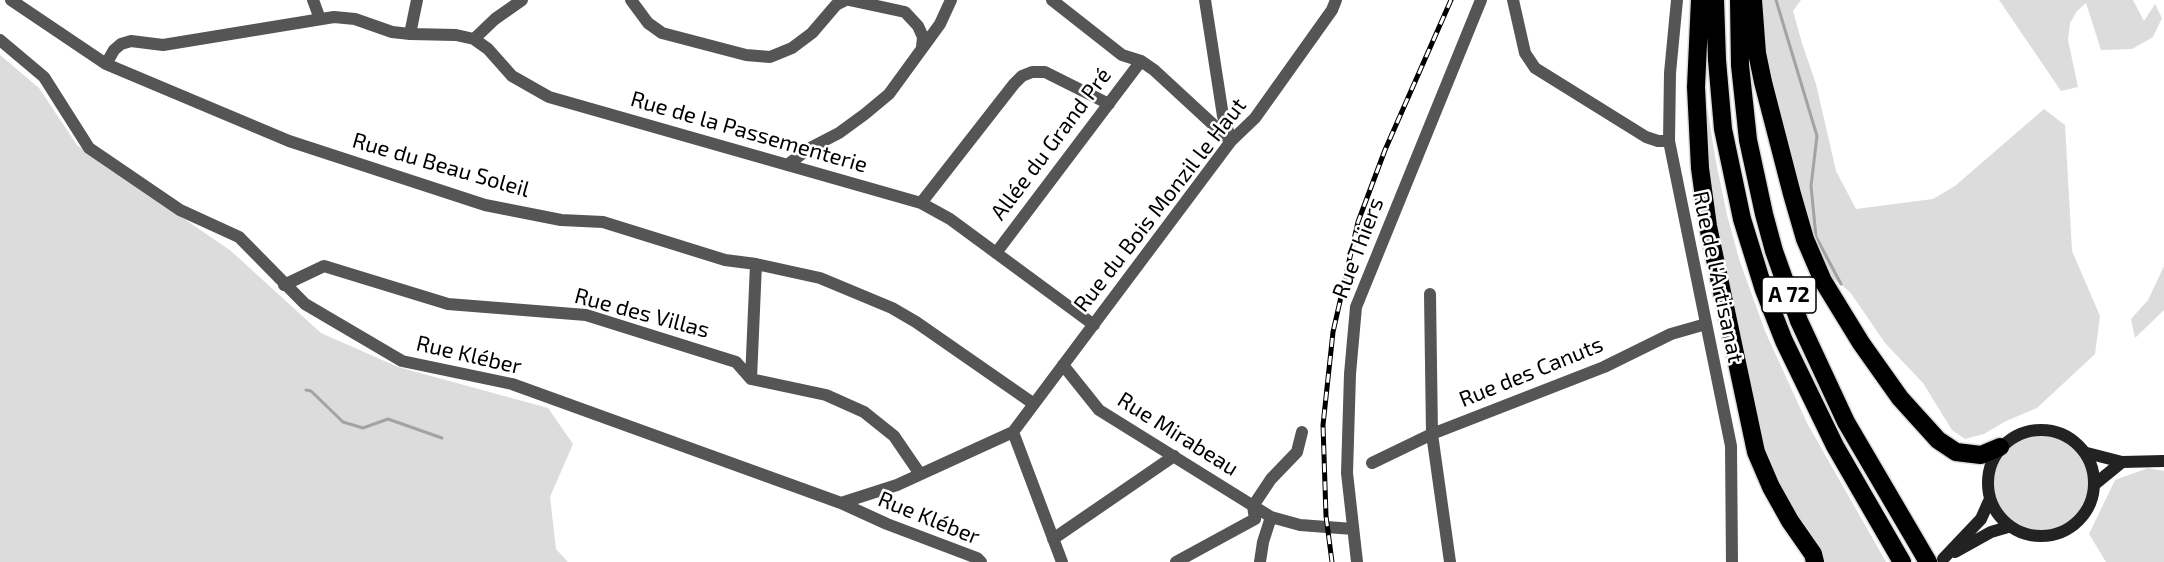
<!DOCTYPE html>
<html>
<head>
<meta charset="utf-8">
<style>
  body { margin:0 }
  canvas { display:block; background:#fff }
</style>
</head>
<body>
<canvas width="2164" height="562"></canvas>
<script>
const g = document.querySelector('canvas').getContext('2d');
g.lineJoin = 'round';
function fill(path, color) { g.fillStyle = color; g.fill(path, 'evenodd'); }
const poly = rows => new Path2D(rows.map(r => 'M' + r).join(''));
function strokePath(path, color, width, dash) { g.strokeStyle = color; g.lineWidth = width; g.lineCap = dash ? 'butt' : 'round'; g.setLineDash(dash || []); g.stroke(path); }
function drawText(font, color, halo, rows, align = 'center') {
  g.font = font + ' "Exo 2",sans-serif'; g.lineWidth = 5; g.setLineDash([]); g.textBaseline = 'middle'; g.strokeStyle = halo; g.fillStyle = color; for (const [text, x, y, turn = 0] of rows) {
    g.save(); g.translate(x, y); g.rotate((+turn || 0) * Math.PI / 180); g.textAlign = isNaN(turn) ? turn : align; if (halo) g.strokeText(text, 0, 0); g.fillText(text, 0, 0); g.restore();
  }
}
const green = poly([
  [1762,0,1801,0,1793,11,1802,43,1816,84,1836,171,1856,209,1933,199,1955,186,2044,109,2065,125,2072,251,2100,316,2095,354,2037,408,2006,421,1984,434,1965,439,1952,430,1923,383,1885,343,1850,292,1829,275,1804,210,1776,95,1761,24],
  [1999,0,2133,0,2144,21,2155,4,2162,18,2153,37,2132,49,2101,50,2086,3,2077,11,2070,23,2068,40,2078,87,2061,91],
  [0,55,39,88,77,145,231,251,321,333,398,367,548,408,573,444,550,497,556,549,568,562,0,562],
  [1704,88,1716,162,1727,215,1739,259,1765,331,1807,423,1886,562,1820,562,1765,460,1708,191],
  [2164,266,2164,310,2135,338,2131,319,2148,300],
  '1992 484a49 49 0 1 1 98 0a49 49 0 1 1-98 0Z',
  [2148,468,2164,471,2164,562,2106,562,2089,534,2115,480]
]);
const stream = poly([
  [1776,0,1817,136,1811,186,1816,237,1841,284],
  [306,390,311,391,343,422,363,428,388,419,442,438]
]);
const minor = poly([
  [11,0,106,64,289,141,485,205,561,220,603,222,725,260,756,264,820,278,892,308,916,322,1034,404],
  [313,0,320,19],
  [417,0,410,34,456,35,474,39,488,49,512,76,549,97,921,203,950,219,1094,325],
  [631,0,648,23,662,33,746,55,770,57,792,48,812,33,836,5,846,0],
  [849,0,905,12,918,26,923,37,922,47],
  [1052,0,1122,55,1141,61,1154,70,1231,141],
  [1205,0,1223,116,1231,140],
  [1513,0,1525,53,1535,68,1646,137,1658,141,1669,141],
  [474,39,495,19,522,0],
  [0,40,44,77,89,148,180,210,239,237,305,304,402,361,512,384,841,503,887,524,977,558,981,562],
  [106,64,114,50,121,44,131,41,163,45,334,17,355,19,392,32,410,34],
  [787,165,810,148,839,133,865,114,889,94,940,24,951,0],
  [921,203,1014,84,1022,76,1032,72,1045,72,1109,104],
  [996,253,1141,61],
  [284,285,324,266,448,304,586,315,736,362,751,379,826,395,864,412,894,436,920,474],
  [1430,294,1432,434,1450,562],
  [1063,365,1099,410,1271,517,1263,542,1260,562],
  [751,379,756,264],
  [1013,432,1062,562],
  [1372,463,1432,434,1604,367,1671,334,1706,324],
  [841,503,897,485,1013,432,1231,141,1255,118,1332,10,1336,0],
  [1253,506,1271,479,1297,452,1302,432],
  [1271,517,1300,525,1353,529],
  [1053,539,1174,456],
  [1176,562,1255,519,1253,506],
  [1357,562,1347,473,1350,374,1356,307,1481,0]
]);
const tertiary = poly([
  [1677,0,1670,73,1669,141,1731,446,1732,562]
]);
const secondary = poly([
  '1988 483a53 53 0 1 1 106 0a53 53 0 1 1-106 0Z',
  [2087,453,2122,462,2164,461],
  [2095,484,2122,462],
  [1955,552,1991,532,2008,527],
  [1943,559,1981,519,1989,501]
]);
const motorway = poly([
  [1700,0,1696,87,1700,168,1708,226,1756,452,1771,487,1790,521,1813,554,1815,562],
  [1715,0,1717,60,1723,129,1742,219,1764,290,1784,341,1835,446,1902,562],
  [1739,0,1740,65,1748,140,1764,214,1774,251,1799,321,1846,422,1928,562],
  [1753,0,1757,53,1763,82,1792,194,1805,239,1823,281,1861,343,1900,398,1938,440,1956,452,1981,455,2000,447]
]);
const rail = poly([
  [1332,562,1326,516,1323,425,1333,332,1358,222,1385,150,1451,0]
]);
const shields = [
  [1789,295,54]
];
const shieldNames = [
  ["A 72",1789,295]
];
const streetNames = [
  ["Rue de la Passementerie",749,132,16],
  ["Allée du Grand Pré",1051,144,-53],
  ["Rue du Beau Soleil",441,165,16],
  ["Rue du Bois Monzil le Haut",1160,205,-52],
  ["Rue Thiers",1358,248,-69],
  ["Rue de l'Artisanat",1718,277,78],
  ["Rue des Villas",642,313,15],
  ["Rue Kléber",469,355,13],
  ["Rue des Canuts",1531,372,-22],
  ["Rue Mirabeau",1178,434,32],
  ["Rue Kléber",929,518,22]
];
fill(green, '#dcdcdc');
strokePath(stream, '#a3a3a3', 3);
strokePath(motorway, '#dbdbdb', 21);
strokePath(minor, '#555', 12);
strokePath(tertiary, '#555', 12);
strokePath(secondary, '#222', 12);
strokePath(motorway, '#000', 18);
strokePath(rail, '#000', 5);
strokePath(rail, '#fff', 3, [9]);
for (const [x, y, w] of shields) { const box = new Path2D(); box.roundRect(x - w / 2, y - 18, w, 36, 4.5); g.fillStyle = '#fff'; g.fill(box); strokePath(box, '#000', 1.5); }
drawText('bold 21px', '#000', null, shieldNames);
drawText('22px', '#000', '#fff', streetNames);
</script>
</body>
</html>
